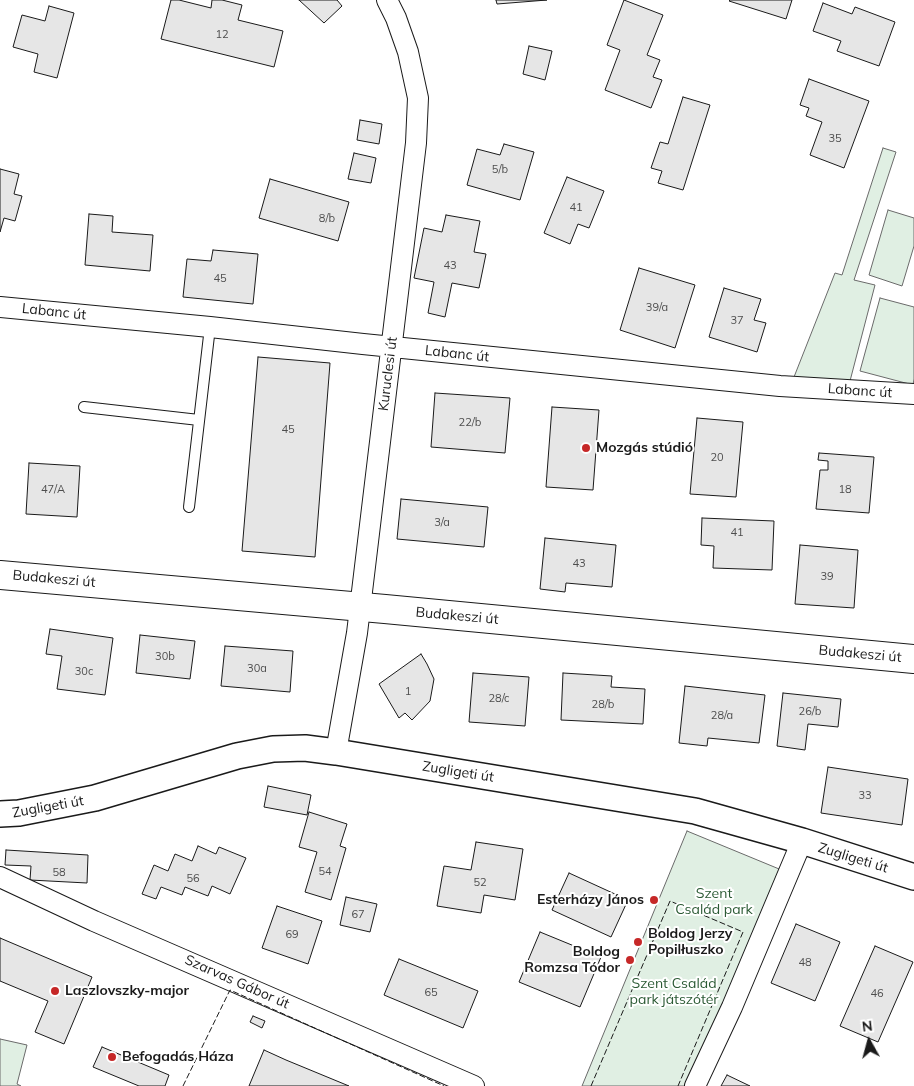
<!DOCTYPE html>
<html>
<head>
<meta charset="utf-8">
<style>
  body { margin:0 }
  #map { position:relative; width:914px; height:1086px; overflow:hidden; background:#fff; font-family:Mulish,sans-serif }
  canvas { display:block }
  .north { position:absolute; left:844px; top:1016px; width:50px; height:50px; -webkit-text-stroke:4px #fff; paint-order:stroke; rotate:353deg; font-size:14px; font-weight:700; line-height:20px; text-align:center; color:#1a1a1a }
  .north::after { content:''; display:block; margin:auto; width:18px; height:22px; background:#1a1a1a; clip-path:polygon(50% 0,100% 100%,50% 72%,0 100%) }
</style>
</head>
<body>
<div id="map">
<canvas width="914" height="1086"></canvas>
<div class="north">N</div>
</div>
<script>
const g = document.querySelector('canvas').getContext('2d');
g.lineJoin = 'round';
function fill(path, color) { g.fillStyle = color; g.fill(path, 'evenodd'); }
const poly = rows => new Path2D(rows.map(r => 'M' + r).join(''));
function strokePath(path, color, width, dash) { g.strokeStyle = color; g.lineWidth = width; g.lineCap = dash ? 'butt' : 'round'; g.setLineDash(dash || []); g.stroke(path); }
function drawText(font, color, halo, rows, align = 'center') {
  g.font = font + ' Mulish,sans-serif'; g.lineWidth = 4; g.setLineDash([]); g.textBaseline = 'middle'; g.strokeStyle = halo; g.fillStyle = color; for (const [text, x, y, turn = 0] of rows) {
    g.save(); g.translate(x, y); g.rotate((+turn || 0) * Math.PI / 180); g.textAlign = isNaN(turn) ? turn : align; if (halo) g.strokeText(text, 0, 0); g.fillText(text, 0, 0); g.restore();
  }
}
const green = poly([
  [883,148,896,152,854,280,875,285,850,381,794,377,835,273,842,275,883,148],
  [888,210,914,218,914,246,902,286,869,275,888,210],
  [880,298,914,307,914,379,913,385,860,371,880,298],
  [687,831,784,871,692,1086,582,1086,687,831],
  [0,1039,27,1045,17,1084,21,1086,0,1086,0,1039]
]);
const building = poly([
  [171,0,179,0,211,8,212,0,222,0,242,5,238,20,283,31,274,67,161,39,171,0],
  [299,0,337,0,342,6,324,23,299,0],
  [496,0,547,0,497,4,496,0],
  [624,0,663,15,647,55,660,60,653,77,662,80,651,108,605,90,620,50,607,45,624,0],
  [730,0,792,0,786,19,729,1,730,0],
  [823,3,852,14,855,7,895,22,879,66,837,51,841,41,813,31,823,3],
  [49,6,74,13,57,78,34,72,38,54,13,47,22,15,45,21,49,6],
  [529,46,552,51,545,80,523,74,529,46],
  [809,79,869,101,844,168,810,155,822,122,806,116,809,108,800,105,809,79],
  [683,97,710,105,683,190,658,183,662,171,651,168,660,142,668,144,683,97],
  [360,120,382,124,379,144,357,140,360,120],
  [504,144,534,152,520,200,467,185,477,149,500,155,504,144],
  [354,153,376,158,371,183,348,179,354,153],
  [0,169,19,174,14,194,22,196,15,221,4,218,0,232,0,169],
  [567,177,604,191,589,228,578,224,570,244,544,233,567,177],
  [270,179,349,202,338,241,259,218,270,179],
  [89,214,113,216,112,232,153,235,150,271,85,265,89,214],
  [446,215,480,221,474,252,486,254,479,288,452,283,445,317,428,313,434,282,414,278,424,228,442,232,446,215],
  [213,250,258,254,253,304,183,297,187,259,211,261,213,250],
  [639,268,695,285,675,348,620,330,639,268],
  [724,288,761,299,754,320,766,323,757,352,709,337,724,288],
  [258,357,330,363,315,557,242,551,258,357],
  [435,393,510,398,505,453,431,447,435,393],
  [552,407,599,410,593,490,546,487,552,407],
  [697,418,743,422,736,497,690,494,697,418],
  [819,453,874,457,869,513,816,509,820,470,828,470,828,461,818,460,819,453],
  [29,463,80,466,77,517,26,514,29,463],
  [401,499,488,507,484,547,397,539,401,499],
  [702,518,774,521,772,570,713,568,714,546,701,545,702,518],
  [545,538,616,545,612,587,566,583,565,592,540,589,545,538],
  [800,545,858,550,854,608,795,604,800,545],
  [50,629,113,638,105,695,57,689,62,656,46,654,50,629],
  [140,635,195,641,190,679,136,673,140,635],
  [225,646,293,651,290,692,221,686,225,646],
  [421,654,427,664,434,679,430,701,412,720,405,713,399,718,379,684,421,654],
  [473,673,529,677,525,726,469,722,473,673],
  [563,673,612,676,611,687,645,689,643,724,561,720,563,673],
  [685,686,765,695,759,743,708,738,707,746,679,743,685,686],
  [783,693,841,699,838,727,808,724,805,750,777,746,783,693],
  [828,767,908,779,902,825,821,813,828,767],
  [268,786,311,795,307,815,264,807,268,786],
  [309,812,347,824,340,846,346,848,331,900,305,892,317,852,299,847,309,812],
  [476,842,523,849,515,900,484,895,481,913,437,906,444,866,471,870,476,842],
  [198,846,216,854,219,847,246,858,230,894,212,886,208,896,185,887,182,895,161,887,156,899,142,894,154,865,168,871,175,854,192,861,198,846],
  [6,850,88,855,87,883,30,880,31,866,5,865,6,850],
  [569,873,628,900,611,937,552,910,569,873],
  [346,897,377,904,370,932,340,925,346,897],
  [277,906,322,921,308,964,262,948,277,906],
  [796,924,840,942,815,1001,771,983,796,924],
  [540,932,601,957,580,1007,519,982,540,932],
  [0,938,92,977,64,1044,35,1032,48,1001,0,981,0,938],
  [875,946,913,962,878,1042,840,1026,875,946],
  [399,959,478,991,463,1028,384,995,399,959],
  [253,1016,265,1021,262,1028,250,1022,253,1016],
  [102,1047,169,1075,165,1086,139,1086,93,1067,102,1047],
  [264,1050,286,1060,349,1086,249,1086,264,1050],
  [727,1075,750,1086,721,1086,727,1075]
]);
const service = poly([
  [84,407,199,420],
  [189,507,210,327]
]);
const minor = poly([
  [0,307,210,327,363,344,780,386,914,394],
  [336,752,357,633,416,143,418,98,408,52,396,18,387,0],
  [0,877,94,921,474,1086],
  [695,1086,732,1007,802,841]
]);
const tertiary = poly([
  [0,814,19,813,95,798,237,756,273,749,305,748,336,752,695,811,802,841,914,877]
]);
const secondary = poly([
  [0,575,385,609,914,659]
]);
const fence = poly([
  [183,1086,230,990,444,1086],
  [591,1086,670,901,743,932,678,1086]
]);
const markers = [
  [586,448,5,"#c62828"],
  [654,900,5,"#c62828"],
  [638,942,5,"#c62828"],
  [630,960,5,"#c62828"],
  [55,991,5,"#c62828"],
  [112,1057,5,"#c62828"]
];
const numberNames = [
  ["12",222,35],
  ["35",835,139],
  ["5/b",500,170],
  ["41",576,208],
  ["8/b",327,219],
  ["43",450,266],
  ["45",220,279],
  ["39/a",657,308],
  ["37",737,321],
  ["22/b",470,423],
  ["45",288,430],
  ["20",717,458],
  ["47/A",53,490],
  ["18",845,490],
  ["3/a",442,523],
  ["41",737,533],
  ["43",579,564],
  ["39",827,577],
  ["30b",165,657],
  ["30a",257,669],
  ["30c",84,672],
  ["1",408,692],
  ["28/c",499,699],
  ["28/b",603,705],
  ["26/b",810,712],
  ["28/a",722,716],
  ["33",865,796],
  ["54",325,872],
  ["58",59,873],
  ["56",193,879],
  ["52",480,883],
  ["67",358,915],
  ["69",292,935],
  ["48",805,963],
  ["65",431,993],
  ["46",877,994]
];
const streetNames = [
  ["Labanc út",54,312,6],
  ["Labanc út",457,354,6],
  ["Kuruclesi út",388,374,-83],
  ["Labanc út",860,391,4],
  ["Budakeszi út",54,579,5],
  ["Budakeszi út",457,616,5],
  ["Budakeszi út",860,654,5],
  ["Zugligeti út",458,772,9],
  ["Zugligeti út",48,807,-10],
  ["Zugligeti út",853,858,17],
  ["Szarvas Gábor út",237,982,24]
];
const poiNames = [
  ["Mozgás stúdió",596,448],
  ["Esterházy János",644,900,"right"],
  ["Boldog Jerzy",648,934],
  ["Popilłuszko",648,950],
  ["Boldog",620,952,"right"],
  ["Romzsa Tódor",620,968,"right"],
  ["Laszlovszky-major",65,991],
  ["Befogadás Háza",122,1057]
];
const parkNames = [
  ["Szent",714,894],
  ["Család park",714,910],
  ["Szent Család",674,984],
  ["park játszótér",674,1000]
];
fill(green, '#e0efe3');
strokePath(green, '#6a6a6a', 1);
fill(building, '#e6e6e6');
strokePath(building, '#1a1a1a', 1);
strokePath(service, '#1a1a1a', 12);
strokePath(minor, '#1a1a1a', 22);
strokePath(tertiary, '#1a1a1a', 28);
strokePath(secondary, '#1a1a1a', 30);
strokePath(service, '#fff', 10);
strokePath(minor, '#fff', 20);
strokePath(tertiary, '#fff', 25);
strokePath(secondary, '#fff', 28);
strokePath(fence, '#1a1a1a', 1, [6, 2.5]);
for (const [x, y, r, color] of markers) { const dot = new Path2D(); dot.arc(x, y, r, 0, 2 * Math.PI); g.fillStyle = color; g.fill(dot); strokePath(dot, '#fff', 2); }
drawText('11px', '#4d4d4d', null, numberNames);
drawText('14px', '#1a1a1a', '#fff', streetNames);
drawText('bold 14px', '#1a1a1a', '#fff', poiNames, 'left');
drawText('14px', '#2b5a34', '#fff', parkNames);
</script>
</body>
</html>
